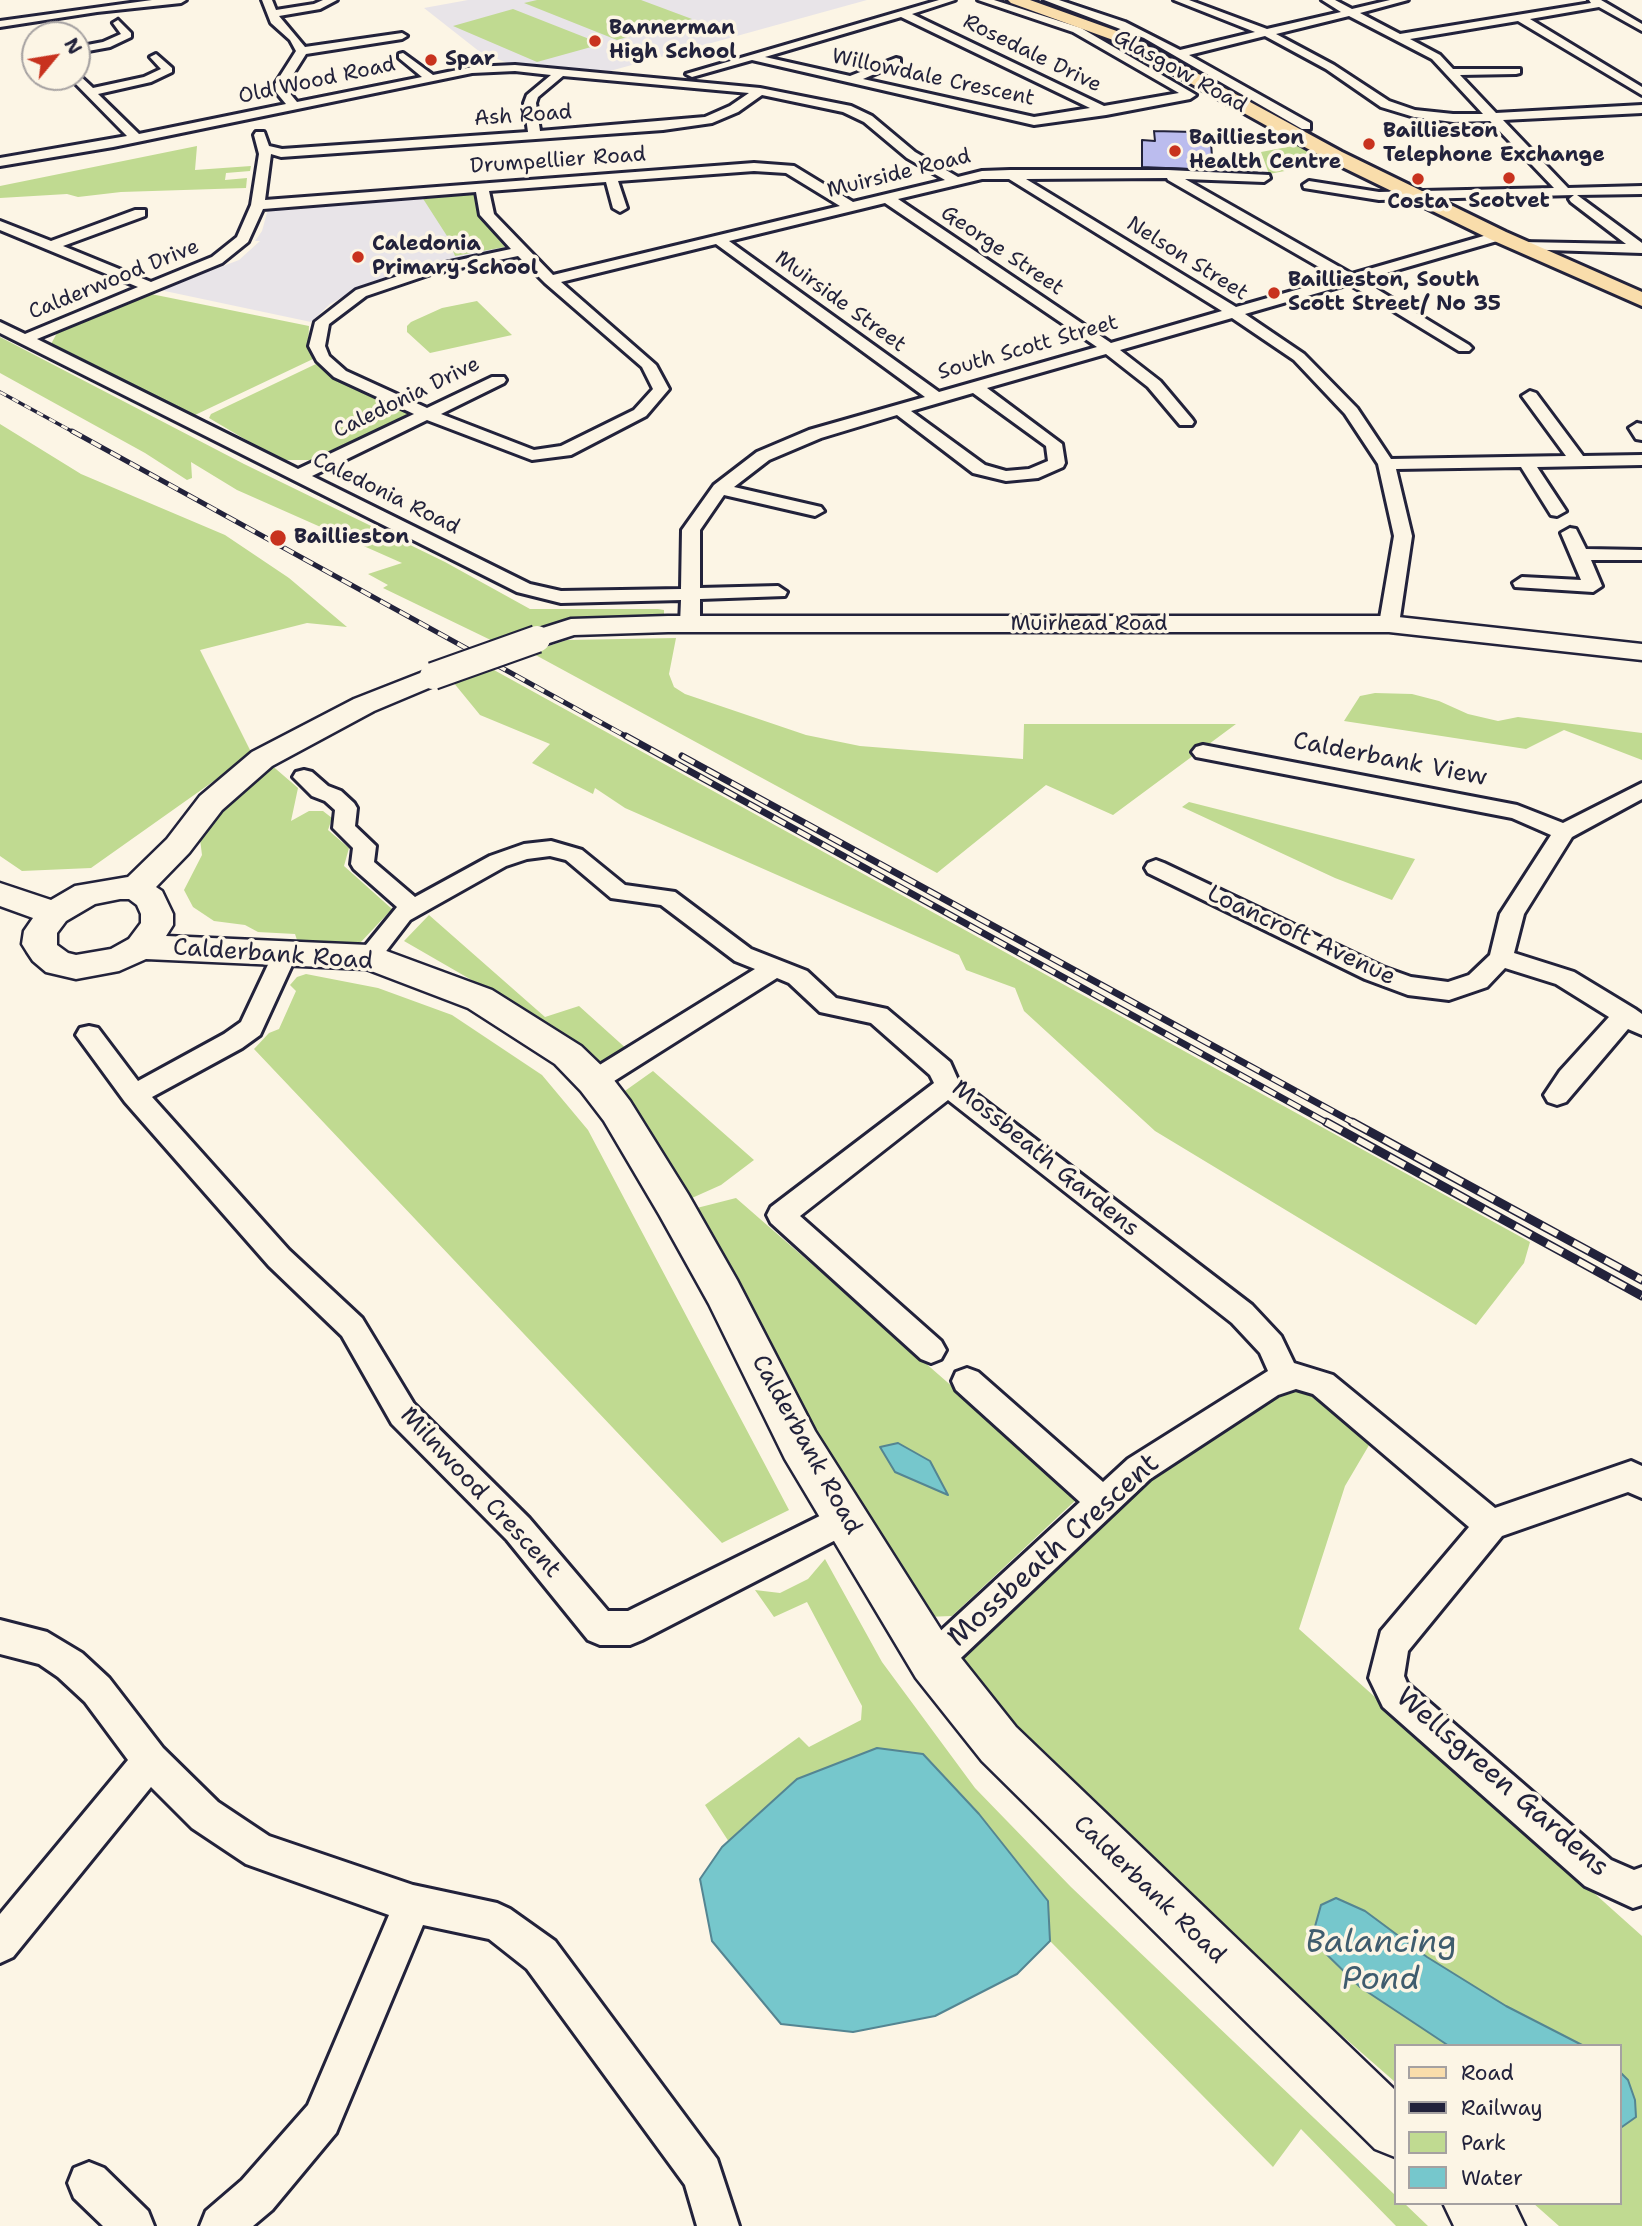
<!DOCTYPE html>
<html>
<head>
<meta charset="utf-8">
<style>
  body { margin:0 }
  #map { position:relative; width:1642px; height:2226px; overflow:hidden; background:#fcf5e5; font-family:"Shantell Sans",sans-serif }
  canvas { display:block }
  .legend { position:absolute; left:1394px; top:2044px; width:228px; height:161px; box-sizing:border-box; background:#fcf5e5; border:2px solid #a5a1a1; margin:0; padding:9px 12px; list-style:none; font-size:21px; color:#22223b }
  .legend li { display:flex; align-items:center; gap:14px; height:35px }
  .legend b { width:35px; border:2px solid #a5a1a1 }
  .north { position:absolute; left:21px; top:21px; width:70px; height:70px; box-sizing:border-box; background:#fcf5e5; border:2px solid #a5a1a1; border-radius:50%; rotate:60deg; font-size:19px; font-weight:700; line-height:28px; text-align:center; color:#22223b }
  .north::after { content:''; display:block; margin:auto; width:24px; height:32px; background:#c8321e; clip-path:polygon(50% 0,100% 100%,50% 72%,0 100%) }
</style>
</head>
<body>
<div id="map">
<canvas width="1642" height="2226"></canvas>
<ul class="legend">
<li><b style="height:9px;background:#f9ddab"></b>Road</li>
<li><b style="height:9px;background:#22223b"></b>Railway</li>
<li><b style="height:19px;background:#c0da91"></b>Park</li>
<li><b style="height:19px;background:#76c7cc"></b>Water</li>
</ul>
<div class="north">N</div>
</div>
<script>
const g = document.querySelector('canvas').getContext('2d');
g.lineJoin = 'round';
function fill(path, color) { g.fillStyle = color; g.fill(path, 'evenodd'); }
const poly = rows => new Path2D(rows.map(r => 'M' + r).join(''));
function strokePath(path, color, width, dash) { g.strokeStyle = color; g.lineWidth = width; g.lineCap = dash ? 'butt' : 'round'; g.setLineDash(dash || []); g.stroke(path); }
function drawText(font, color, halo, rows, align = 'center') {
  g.font = font + ' "Shantell Sans",sans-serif'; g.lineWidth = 7; g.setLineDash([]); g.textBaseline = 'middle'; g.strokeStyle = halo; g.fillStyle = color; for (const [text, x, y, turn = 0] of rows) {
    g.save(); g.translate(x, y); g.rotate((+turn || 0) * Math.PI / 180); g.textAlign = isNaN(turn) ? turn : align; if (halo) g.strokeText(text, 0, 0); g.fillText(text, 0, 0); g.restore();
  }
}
const built = poly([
  [468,0,867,0,610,71,510,64,480,52,424,8],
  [472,190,484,206,485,224,505,242,505,247,482,255,401,272,365,285,330,304,311,322,160,290,239,260,260,241,255,241,262,231,268,209]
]);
const green = poly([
  [537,0,641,0,692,19,617,40,524,3],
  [1052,3,1136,32,1293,121,1288,123,1124,32,1047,4],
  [513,9,602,44,537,62,453,26],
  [1298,145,1332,162,1269,174,1261,152],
  [197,146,195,170,251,166,250,171,226,173,225,180,247,178,246,188,121,192,78,197,67,194,0,198,0,186],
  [472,190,488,227,505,247,455,256,447,236,420,194],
  [151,294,309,326,308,348,313,359,195,415,51,344,57,333],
  [477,301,512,335,430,353,407,332,407,326,411,322,442,308],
  [0,337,244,464,445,562,530,609,658,609,664,610,664,617,499,644,383,588,388,585,368,574,402,563,237,490,191,462,192,478,187,480,145,453,0,373],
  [318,363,334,376,417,413,321,460,280,460,209,418,211,414],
  [0,424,81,474,225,535,289,578,347,627,307,623,200,650,252,754,91,868,22,871,0,856],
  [676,638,669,674,674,687,685,694,806,735,860,746,1023,759,1024,724,1236,724,1113,815,1046,785,937,873,530,652,567,640],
  [494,670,1530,1242,1524,1263,1476,1325,1155,1131,1024,1011,1015,988,966,970,959,955,625,808,595,788,593,794,532,763,550,744,480,715,453,682],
  [1375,693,1412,694,1439,701,1468,714,1498,721,1518,717,1642,733,1642,760,1564,730,1526,749,1344,721,1360,696],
  [269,763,298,788,291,821,309,811,323,811,332,818,328,830,349,848,344,866,392,909,360,943,349,946,297,940,295,934,258,932,245,925,214,921,193,907,184,890,202,855,200,839,219,807],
  [1189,802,1415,859,1392,900,1335,878,1182,807],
  [429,915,545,1017,579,1006,629,1051,607,1064,596,1065,553,1027,404,941],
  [306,974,378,988,452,1015,542,1075,588,1130,789,1510,722,1543,254,1049,269,1033,279,1029,296,991,290,985,297,977],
  [653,1071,754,1160,721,1185,683,1202,622,1093],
  [736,1198,1079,1497,952,1616,925,1617,689,1210],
  [1304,1384,1375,1435,1345,1486,1299,1629,1642,1936,1642,2226,1559,2226,1533,2203,1619,2203,1619,2046,1395,2046,1395,2082,1102,1825,952,1661,1147,1470,1275,1389],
  [825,1559,882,1662,975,1788,1071,1887,1395,2195,1395,2203,1404,2203,1428,2226,1396,2226,1301,2129,1273,2167,1050,1941,1048,1901,979,1814,923,1754,797,1779,729,1842,705,1805,799,1737,809,1747,861,1720,862,1706,807,1602,774,1617,755,1590,780,1593,808,1579]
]);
const water = poly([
  [898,1443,930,1461,948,1495,895,1472,880,1447,898,1443],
  [877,1748,923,1754,979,1814,1048,1901,1050,1941,1017,1974,935,2016,853,2032,781,2024,712,1941,700,1879,722,1847,797,1779,877,1748],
  [1336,1898,1365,1911,1427,1957,1506,2006,1584,2046,1449,2046,1360,1987,1318,1946,1314,1930,1321,1905,1336,1898],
  [1619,2071,1628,2080,1635,2100,1636,2117,1619,2129,1619,2071]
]);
const building = poly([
  [1154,131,1194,132,1195,142,1211,143,1213,170,1142,167,1142,140,1155,141,1154,131]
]);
const street = poly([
  [152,0,186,0,181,3,97,12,0,27,0,21,152,0],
  [262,0,272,0,276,10,314,4,323,0,337,0,320,9,279,16,305,47,402,33,407,36,402,39,306,54,287,84,288,91,297,102,422,77,399,58,399,54,403,53,433,75,472,67,515,65,760,88,851,106,872,116,915,152,958,177,982,171,1010,170,1168,170,1269,175,1270,178,1264,182,1185,179,1352,274,1494,233,1504,233,1504,239,1362,280,1469,345,1472,348,1469,351,1459,351,1349,284,1245,314,1304,354,1357,408,1391,459,1566,456,1522,396,1530,391,1536,393,1583,456,1642,455,1642,465,1537,467,1566,511,1557,516,1551,515,1521,467,1396,469,1412,536,1399,624,1396,628,1382,628,1379,624,1394,536,1378,464,1345,414,1294,360,1232,318,1120,350,1160,381,1192,419,1194,422,1192,425,1180,425,1148,387,1106,354,987,388,1062,444,1065,463,1063,467,1038,478,1006,481,973,473,897,415,821,438,769,460,734,487,821,507,824,511,815,516,724,495,700,530,700,588,778,586,787,592,785,596,700,599,700,624,690,630,680,624,681,600,561,603,517,592,0,333,0,322,25,334,138,287,0,230,0,221,51,241,135,210,145,210,145,216,63,246,151,282,212,257,237,237,251,205,259,154,254,135,256,132,264,132,269,146,282,149,528,132,524,103,527,95,551,75,515,71,472,73,113,147,0,166,0,158,127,136,69,77,79,75,93,88,144,77,161,69,150,57,156,54,172,68,172,72,151,82,98,94,139,134,286,104,276,92,275,84,296,51,290,40,271,23,262,0],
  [563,76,749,93,730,106,705,117,540,131,536,103,538,97,563,76],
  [762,95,843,112,864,122,907,158,945,180,853,202,794,166,754,163,265,200,271,154,281,157,663,130,712,123,738,112,762,95],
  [754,171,786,173,840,206,553,275,494,214,489,191,606,182,613,208,620,212,627,208,618,181,754,171],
  [1167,178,1168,180,1338,278,1236,307,1026,179,1167,178],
  [982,179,1009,179,1222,311,1111,343,898,199,982,179],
  [476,192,480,215,511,249,422,268,356,290,315,322,309,346,317,361,334,377,414,414,298,469,37,339,222,263,248,242,263,209,476,192],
  [885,203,1097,347,939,392,729,241,885,203],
  [716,244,925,397,809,430,757,452,714,485,682,530,681,589,561,591,530,584,312,476,427,420,532,460,571,455,646,416,669,389,656,365,561,282,716,244],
  [518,256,545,283,642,367,653,389,634,410,561,446,534,450,441,414,504,383,506,380,504,377,492,377,427,408,346,371,329,356,325,346,329,324,366,296,431,274,518,256],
  [973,393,1046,446,1048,461,1029,469,1006,471,985,465,911,411,973,393],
  [939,0,955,0,912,14,1104,106,1179,93,1073,32,978,0,994,0,1081,28,1196,95,1190,99,1106,115,1034,125,752,60,692,77,686,74,939,0],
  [901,17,1090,108,1034,117,863,79,900,63,900,59,896,58,850,76,765,57,901,17],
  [1044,0,1059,0,1125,22,1180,50,1255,32,1174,0,1189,0,1267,29,1341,12,1322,0,1335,0,1352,9,1390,0,1408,0,1360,13,1400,34,1591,3,1589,0,1601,0,1642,24,1642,31,1599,7,1530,19,1642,87,1642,95,1518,21,1410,39,1440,55,1453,69,1520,69,1520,73,1516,74,1460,75,1496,113,1642,105,1642,113,1503,120,1568,188,1642,186,1642,194,1577,195,1642,243,1642,253,1517,249,1515,246,1522,242,1626,244,1571,202,1569,199,1574,195,1379,200,1304,188,1303,185,1309,181,1379,192,1554,188,1490,121,1453,122,1414,117,1381,107,1326,69,1265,36,1189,55,1310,123,1310,129,1302,129,1144,38,1044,0],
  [1349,16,1432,59,1483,114,1453,114,1415,110,1389,101,1334,65,1276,34,1349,16],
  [118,20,131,33,131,37,110,47,77,53,77,47,103,42,121,34,113,23,118,20],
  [1637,423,1642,424,1642,440,1636,439,1629,428,1637,423],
  [1570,528,1576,529,1586,549,1642,550,1642,560,1591,560,1602,586,1593,592,1515,587,1513,583,1522,577,1581,580,1561,533,1570,528],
  [1203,745,1517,805,1563,823,1642,783,1642,799,1572,837,1524,914,1514,953,1574,972,1635,1009,1642,1014,1642,1035,1628,1029,1566,1102,1557,1105,1548,1102,1544,1095,1560,1071,1609,1017,1556,984,1505,968,1487,987,1449,1000,1408,995,1365,979,1148,873,1145,868,1148,863,1156,860,1164,863,1383,967,1411,977,1448,982,1469,975,1490,955,1500,914,1551,835,1512,818,1196,757,1192,752,1196,747,1203,745],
  [304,770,312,772,328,786,341,791,354,803,357,808,355,826,376,846,374,862,415,897,490,856,524,844,551,841,582,850,625,885,675,892,751,949,807,971,836,998,887,1009,950,1062,958,1080,1252,1305,1281,1336,1294,1363,1333,1375,1495,1508,1631,1461,1642,1466,1642,1498,1628,1492,1502,1536,1408,1651,1404,1676,1407,1683,1611,1860,1634,1870,1642,1867,1642,1905,1633,1908,1585,1886,1383,1707,1369,1678,1381,1631,1469,1527,1313,1394,1296,1389,1278,1395,1150,1479,945,1673,933,1678,921,1673,916,1661,921,1649,1080,1502,956,1390,952,1381,956,1372,967,1368,978,1372,1103,1482,1128,1459,1268,1371,1260,1353,1232,1323,948,1100,800,1216,941,1341,946,1350,941,1359,931,1363,921,1359,771,1223,767,1215,771,1207,934,1083,930,1075,871,1023,820,1012,789,983,777,978,603,1088,594,1091,585,1088,581,1081,585,1074,755,969,735,961,661,905,611,898,566,860,550,856,527,859,506,866,410,920,377,963,369,966,361,963,357,957,361,951,397,907,354,869,351,864,353,848,333,828,335,810,325,801,312,796,293,777,296,772,304,770],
  [286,944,294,946,298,952,260,1035,242,1048,152,1097,289,1250,362,1318,414,1404,529,1518,608,1611,628,1611,846,1503,857,1507,862,1518,857,1529,642,1640,630,1645,600,1645,588,1640,507,1540,392,1424,342,1336,269,1266,125,1102,76,1035,80,1028,89,1026,98,1028,138,1081,224,1034,241,1022,274,952,278,946,286,944],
  [0,1620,47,1632,82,1653,109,1678,163,1748,218,1802,269,1836,413,1885,497,1903,510,1909,555,1941,717,2159,739,2226,697,2226,685,2185,527,1969,489,1939,423,1925,336,2133,272,2210,253,2226,200,2226,206,2211,242,2180,308,2105,389,1915,246,1864,192,1828,151,1787,13,1957,0,1963,0,1914,128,1760,85,1702,58,1677,39,1664,0,1654,0,1620],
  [89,2162,104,2168,148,2211,154,2226,103,2226,74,2198,68,2183,74,2168,89,2162]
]);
const secondary = poly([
  [668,616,1389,616,1642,644,1642,660,1389,632,668,632,574,635,537,647,527,645,523,639,527,633,571,619,668,616],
  [433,668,443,670,447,676,443,682,374,711,272,766,222,810,189,853,156,887,162,891,173,914,173,925,166,936,369,945,381,949,492,990,581,1046,607,1071,630,1101,688,1194,737,1280,815,1431,950,1644,1016,1727,1395,2090,1395,2157,1375,2149,982,1761,916,1678,785,1459,709,1304,660,1216,604,1121,581,1091,555,1064,468,1008,366,969,146,959,119,971,76,979,46,972,33,961,27,952,22,944,24,931,33,918,0,906,0,883,51,900,75,886,128,877,167,839,200,796,252,752,354,699,433,668],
  [120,899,129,899,137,905,141,914,141,923,129,939,111,949,76,955,68,953,57,945,57,933,66,921,95,904,120,899],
  [1443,2203,1514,2203,1525,2226,1454,2226,1443,2203]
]);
const primary = poly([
  [1008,0,1030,0,1125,34,1342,152,1506,232,1642,292,1642,306,1492,240,1328,160,1113,40,1011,3,1008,0]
]);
const railFar3 = poly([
  [0,392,75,433]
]);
const railFar2 = poly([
  [72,431,629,738]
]);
const railFar1 = poly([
  [626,736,1329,1124],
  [682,756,1356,1124]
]);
const rail = poly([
  [1326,1122,1642,1296],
  [1352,1122,1642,1280]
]);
const secondaryBridge = poly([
  [433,676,537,639]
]);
const markers = [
  [595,41,7,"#c8321e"],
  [431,60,7,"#c8321e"],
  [1369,144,7,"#c8321e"],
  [1175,151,7,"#c8321e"],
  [1509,178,7,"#c8321e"],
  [1418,179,7,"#c8321e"],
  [358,257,7,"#c8321e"],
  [1274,293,7,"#c8321e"],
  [278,538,9,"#c8321e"]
];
const farPoinames = [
  ["Bannerman",609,29],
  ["High School",609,53],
  ["Spar",445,60],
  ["Baillieston",1383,132],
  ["Telephone Exchange",1383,156],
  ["Baillieston",1189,139],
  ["Health Centre",1189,163],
  ["Scotvet",1509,202,"center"],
  ["Costa",1418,203,"center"],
  ["Caledonia",372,245],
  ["Primary School",372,269],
  ["Baillieston, South",1288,281],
  ["Scott Street/ No 35",1288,305],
  ["Baillieston",294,538]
];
const farStreetnames = [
  ["Rosedale Drive",1032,54,26],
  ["Glasgow Road",1180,72,29],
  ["Willowdale Crescent",933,78,12],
  ["Old Wood Road",317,81,-12],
  ["Ash Road",523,116,-4],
  ["Drumpellier Road",558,161,-4],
  ["Muirside Road",899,174,-14],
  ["George Street",1002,251,34],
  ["Nelson Street",1187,259,32],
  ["Calderwood Drive",114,280,-22],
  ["Muirside Street",840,302,36],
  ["South Scott Street",1028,348,-16],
  ["Caledonia Drive",407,398,-26],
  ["Caledonia Road",386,494,26],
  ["Muirhead Road",1089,625]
];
const streetNames = [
  ["Calderbank View",1390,760,11],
  ["Loancroft Avenue",1301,936,25],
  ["Calderbank Road",273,955,4],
  ["Mossbeath Gardens",1045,1159,39],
  ["Calderbank Road",806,1445,61],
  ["Milnwood Crescent",480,1493,47],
  ["Calderbank Road",1149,1890,44]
];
const nearStreetnames = [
  ["Mossbeath Crescent",1054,1551,-42],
  ["Wellsgreen Gardens",1502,1783,41]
];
const nearWaternames = [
  ["Balancing",1381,1944],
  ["Pond",1381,1981]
];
fill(built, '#e8e4e8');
fill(green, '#c0da91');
fill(water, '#76c7cc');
strokePath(water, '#548592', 2);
fill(building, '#bbbcee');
strokePath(building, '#22223b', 2);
strokePath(street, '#22223b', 6);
strokePath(secondary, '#22223b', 5);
strokePath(primary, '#22223b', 6);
fill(street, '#fcf5e5');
fill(secondary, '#fcf5e5');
fill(primary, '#f9ddab');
strokePath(railFar3, '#22223b', 3.5);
strokePath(railFar2, '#22223b', 5);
strokePath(railFar1, '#22223b', 7);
strokePath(rail, '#22223b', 9);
strokePath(railFar3, '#fcf5e5', 2.5, [7]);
strokePath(railFar2, '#fcf5e5', 3.5, [11]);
strokePath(railFar1, '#fcf5e5', 4.5, [14]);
strokePath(rail, '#fcf5e5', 6, [18]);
strokePath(secondaryBridge, '#22223b', 30, []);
strokePath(secondaryBridge, '#fcf5e5', 26);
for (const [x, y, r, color] of markers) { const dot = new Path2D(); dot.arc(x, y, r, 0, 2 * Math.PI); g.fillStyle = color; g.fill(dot); strokePath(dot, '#fcf5e5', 2.5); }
drawText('bold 21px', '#22223b', '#fcf5e5', farPoinames, 'left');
drawText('21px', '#22223b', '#fcf5e5', farStreetnames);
drawText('24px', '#22223b', '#fcf5e5', streetNames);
drawText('28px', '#22223b', '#fcf5e5', nearStreetnames);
drawText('italic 32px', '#3f5c6e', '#fcf5e5', nearWaternames);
</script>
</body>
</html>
